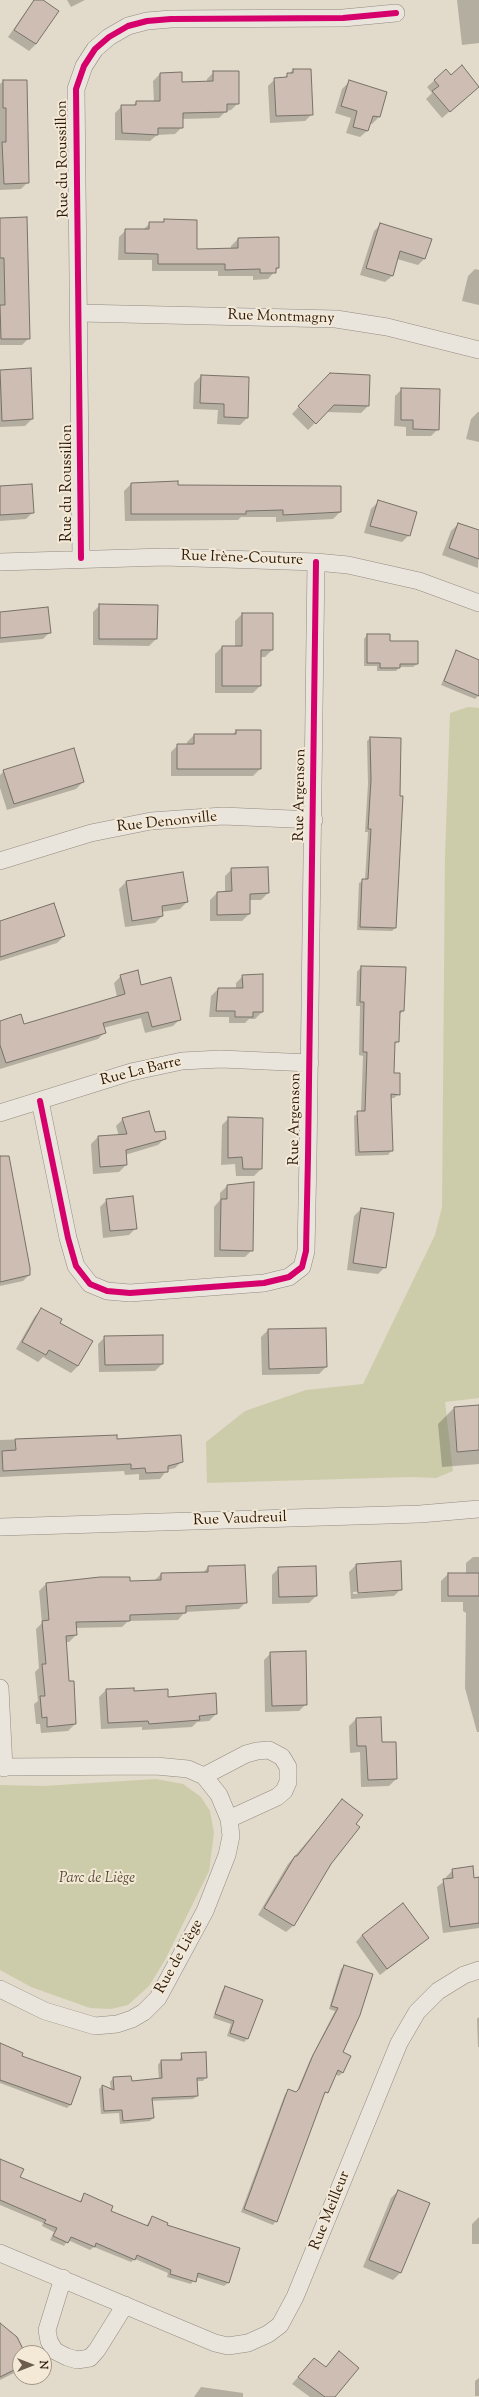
<!DOCTYPE html>
<html>
<head>
<meta charset="utf-8">
<style>
  body { margin:0 }
  #map { position:relative; width:479px; height:2397px; overflow:hidden; background:#e2daca; font-family:"Sorts Mill Goudy",serif }
  canvas { display:block }
  .north { position:absolute; left:12px; top:2345px; width:40px; height:40px; box-sizing:border-box; background:#f3e9d6; border:1px solid #a39686; border-radius:50%; rotate:90deg; font-size:11px; font-weight:700; line-height:16px; text-align:center; color:#2c1a0d }
  .north::after { content:''; display:block; margin:auto; width:14px; height:18px; background:#6c5d4f; clip-path:polygon(50% 0,100% 100%,50% 72%,0 100%) }
</style>
</head>
<body>
<div id="map">
<canvas width="479" height="2397"></canvas>
<div class="north">N</div>
</div>
<script>
const g = document.querySelector('canvas').getContext('2d');
g.lineJoin = 'round';
function fill(path, color) { g.fillStyle = color; g.fill(path, 'evenodd'); }
const poly = rows => new Path2D(rows.map(r => 'M' + r).join(''));
function strokePath(path, color, width, dash) { g.strokeStyle = color; g.lineWidth = width; g.lineCap = dash ? 'butt' : 'round'; g.setLineDash(dash || []); g.stroke(path); }
function drawText(font, color, halo, rows, align = 'center') {
  g.font = font + ' "Sorts Mill Goudy",serif'; g.lineWidth = 4; g.setLineDash([]); g.textBaseline = 'middle'; g.strokeStyle = halo; g.fillStyle = color; for (const [text, x, y, turn = 0] of rows) {
    g.save(); g.translate(x, y); g.rotate((+turn || 0) * Math.PI / 180); g.textAlign = isNaN(turn) ? turn : align; if (halo) g.strokeText(text, 0, 0); g.fillText(text, 0, 0); g.restore();
  }
}
const green = poly([
  [468,707,479,708,479,1398,445,1402,453,1471,436,1478,410,1477,207,1483,206,1442,245,1411,306,1390,363,1384,435,1235,442,1207,445,856,450,713],
  [156,1779,183,1784,201,1797,210,1811,214,1833,209,1871,165,1960,149,1986,128,2005,111,2009,90,2008,31,1987,0,1970,0,1785,43,1786]
]);
const shadow = poly([
  [34,0,41,0,36,44,29,51,8,37],
  [67,0,85,0,71,7],
  [457,0,479,0,479,43,462,45],
  [293,70,312,114,305,121,270,123,268,86,275,79,284,78],
  [446,70,471,93,442,118,426,99,432,93,427,87],
  [214,72,238,103,231,110,226,111,219,118,182,119,182,127,175,134,157,135,150,141,115,140,115,113,122,106,133,106,136,102,154,102,153,81,160,74,181,83,207,83,207,79],
  [3,81,28,182,21,189,0,190,0,84],
  [349,82,386,92,379,117,372,124,370,123,367,131,360,137,346,133,351,118,335,113,342,89],
  [0,219,29,338,22,345,0,345],
  [165,220,196,250,231,250,231,246,238,239,278,238,278,268,268,279,253,280,253,276,218,276,218,271,152,271,152,260,118,260,119,237,126,230,143,230,150,223,162,223],
  [381,224,425,258,418,265,397,259,392,276,385,282,360,275,374,231],
  [475,269,479,270,479,305,462,301,468,276],
  [30,369,32,419,25,426,0,427,0,371],
  [201,376,247,418,240,425,217,424,218,410,193,409,194,383],
  [369,376,368,406,361,413,326,412,308,430,292,414,323,381],
  [402,389,438,429,431,436,406,436,406,427,394,426,395,396],
  [478,412,479,412,479,442,466,439,471,419],
  [177,482,177,486,340,512,333,519,276,522,276,517,241,517,238,520,125,521,124,491,131,484],
  [0,487,33,512,26,519,0,521],
  [378,502,409,535,402,542,364,533,371,509],
  [458,524,479,531,478,568,442,555,451,531],
  [100,605,156,639,149,646,93,645,93,612],
  [0,613,50,632,43,639,0,643],
  [242,614,272,650,265,657,260,657,260,686,253,693,215,693,215,654,222,647,235,647,235,621],
  [367,635,389,642,417,664,413,667,400,667,396,671,377,671,377,666,364,666,364,639],
  [456,652,479,661,479,695,475,699,441,685],
  [236,731,260,731,260,769,253,776,171,776,171,752,178,745,187,745,187,742,194,735,232,735],
  [370,738,395,928,392,931,357,930,359,883,365,880,368,832,365,832,368,784,367,741],
  [4,771,83,782,76,789,7,810,0,788,0,775],
  [232,869,267,869,268,893,261,900,249,900,249,914,242,921,210,921,210,900,217,893,225,892,225,876],
  [126,882,187,902,180,909,161,912,162,916,155,923,125,927,119,889],
  [0,922,64,936,57,943,0,961],
  [361,967,403,1011,399,1015,398,1041,394,1045,393,1074,399,1094,394,1098,390,1098,392,1150,388,1155,355,1156,354,1116,361,1112,363,1056,359,1055,360,1006,356,1006,357,972],
  [121,976,141,986,180,1019,173,1026,145,1033,141,1018,103,1028,105,1032,98,1039,0,1069,0,1022,23,1025,117,997,114,983],
  [243,976,262,1012,255,1019,249,1019,245,1023,229,1023,229,1017,209,1017,211,996,218,989,236,989,236,983],
  [229,1118,261,1169,254,1176,236,1176,235,1164,221,1165,222,1125],
  [123,1119,165,1138,158,1145,125,1155,126,1165,119,1172,93,1174,91,1144,98,1137,119,1136,116,1126],
  [0,1170,13,1183,30,1274,23,1281,0,1286],
  [227,1186,252,1250,245,1257,214,1257,214,1207,220,1200,220,1193],
  [107,1200,136,1228,129,1235,103,1238,100,1207],
  [361,1209,385,1267,378,1274,347,1270,354,1216],
  [42,1309,59,1323,91,1341,78,1366,71,1373,43,1357,38,1362,16,1349,35,1316],
  [268,1330,326,1367,319,1374,262,1375,261,1337],
  [162,1336,162,1364,155,1371,99,1372,98,1344,105,1337],
  [479,1406,479,1464,442,1467,438,1424,454,1408],
  [116,1436,116,1440,182,1461,175,1468,167,1470,160,1479,139,1480,139,1474,125,1475,124,1471,0,1477,0,1440],
  [473,1557,479,1557,479,1732,477,1732,465,1688,466,1613,463,1611,463,1602,441,1602,441,1581,448,1574,466,1574,466,1563],
  [356,1565,401,1589,394,1596,351,1599,349,1572],
  [395,1589,395,1591,353,1594,353,1592],
  [208,1567,246,1602,239,1609,185,1612,178,1620,128,1621,122,1627,75,1628,76,1635,69,1642,65,1642,68,1682,75,1724,68,1731,41,1733,40,1724,36,1724,34,1704,38,1701,35,1672,39,1668,36,1629,42,1623,39,1591,46,1584,100,1578,129,1582,154,1581,161,1574,203,1573],
  [279,1568,316,1596,309,1603,272,1604,272,1575],
  [271,1653,306,1704,299,1711,265,1712,264,1660],
  [106,1690,167,1698,216,1714,209,1721,197,1722,192,1727,142,1730,142,1727,101,1729,99,1697],
  [356,1719,381,1743,395,1743,396,1779,389,1786,361,1787,360,1752,350,1753,349,1726],
  [343,1800,293,1926,286,1932,258,1915,288,1864],
  [453,1870,474,1879,479,1878,479,1928,443,1933,437,1887,446,1880,446,1877],
  [362,1935,428,1938,380,1975,356,1942],
  [344,1966,343,2072,339,2076,335,2074,327,2092,322,2095,276,2221,273,2225,241,2212,285,2094,289,2091,296,2093,310,2060,335,2011,329,2009,341,1969],
  [226,1987,261,2000,247,2039,244,2042,227,2036,231,2024,213,2018,222,1991],
  [479,2017,479,2047,478,2047,477,2019],
  [0,2044,21,2056,80,2078,70,2105,67,2108,0,2083],
  [182,2054,206,2077,203,2081,196,2081,197,2096,193,2099,151,2101,153,2118,150,2121,120,2124,119,2113,101,2114,99,2089,102,2086,111,2089,110,2082,113,2078,131,2082,159,2080,158,2065,161,2061,179,2061],
  [0,2160,19,2177,79,2202,85,2195,110,2211,146,2226,152,2217,166,2226,228,2283,224,2286,196,2277,191,2284,167,2277,168,2273,135,2259,131,2262,94,2247,90,2250,68,2240,64,2246,50,2240,54,2232,42,2226,43,2223,0,2205],
  [398,2191,429,2204,400,2273,393,2280,363,2267,391,2198],
  [479,2217,479,2244,472,2244,472,2224],
  [0,2324,18,2338,25,2353,20,2353,20,2370,0,2380],
  [339,2352,334,2397,310,2397,292,2384,314,2359,325,2368],
  [479,2378,479,2396,475,2396,475,2381],
  [201,2387,243,2393,243,2397,194,2397]
]);
const building = poly([
  [34,0,43,0,59,11,36,44,14,30,34,0],
  [462,65,479,87,450,112,432,91,439,86,434,80,446,69,451,75,462,65],
  [293,69,311,69,313,115,276,116,274,78,287,77,287,73,293,73,293,69],
  [213,71,239,71,239,104,227,104,227,112,183,113,183,128,158,128,158,135,122,133,121,105,136,105,136,101,160,101,160,73,182,72,182,82,213,81,213,71],
  [3,80,27,80,29,183,4,184,2,142,6,142,6,108,3,108,3,80],
  [349,80,387,92,380,117,373,116,368,131,353,127,357,111,341,106,349,80],
  [27,217,30,339,1,339,0,305,5,305,4,258,0,258,0,218,27,217],
  [164,219,197,220,197,249,238,248,238,238,279,237,279,268,276,268,276,273,260,273,260,269,225,270,225,264,158,264,158,254,125,253,125,229,149,229,149,222,164,222,164,219],
  [380,223,432,239,425,259,400,251,393,276,366,268,380,223],
  [31,368,33,419,2,421,0,370,31,368],
  [330,373,370,375,369,406,334,405,316,424,298,406,330,373],
  [201,375,249,377,248,418,224,417,224,404,200,403,201,375],
  [401,388,440,389,439,430,413,429,413,420,401,420,401,388],
  [178,481,178,485,341,486,341,512,283,515,283,510,246,511,246,514,131,514,131,483,178,481],
  [32,484,34,513,0,515,0,486,32,484],
  [378,500,417,512,410,536,370,526,378,500],
  [458,523,479,530,479,559,449,548,458,523],
  [99,604,158,605,157,639,99,639,99,604],
  [48,607,51,633,0,638,0,612,48,607],
  [242,613,273,613,273,650,261,650,261,686,222,686,222,646,242,646,242,613],
  [367,634,390,634,390,641,418,641,418,664,400,664,400,668,380,668,380,663,367,663,367,634],
  [456,650,479,660,479,696,444,681,456,650],
  [236,730,261,730,261,769,177,769,177,744,194,744,194,734,236,734,236,730],
  [370,737,401,738,400,796,403,796,396,928,360,927,362,879,368,879,371,829,368,829,371,780,370,737],
  [74,748,84,782,14,804,3,770,74,748],
  [268,867,269,893,250,894,250,914,217,915,217,892,232,891,231,868,268,867],
  [183,872,188,902,162,906,163,916,132,921,126,881,183,872],
  [54,903,65,936,0,957,0,921,54,903],
  [361,966,406,967,404,1011,400,1011,399,1042,395,1042,394,1073,400,1073,400,1095,391,1094,393,1151,359,1152,357,1111,365,1111,367,1052,363,1052,364,1002,360,1002,361,966],
  [138,970,141,985,171,977,181,1020,152,1027,148,1012,103,1023,106,1033,6,1063,0,1045,0,1021,21,1014,24,1024,125,994,120,975,138,970],
  [263,974,263,1012,253,1012,253,1017,235,1017,235,1011,216,1011,218,988,243,988,242,975,263,974],
  [149,1111,155,1132,165,1131,166,1139,126,1150,127,1165,100,1167,98,1136,127,1134,122,1118,149,1111],
  [228,1117,263,1118,262,1169,243,1169,242,1157,228,1158,228,1117],
  [0,1156,9,1156,30,1268,30,1275,0,1282,0,1156],
  [254,1182,253,1251,220,1250,221,1199,227,1199,227,1185,254,1182],
  [133,1196,137,1229,110,1231,106,1199,133,1196],
  [361,1208,394,1213,386,1268,353,1263,361,1208],
  [41,1308,62,1319,60,1323,93,1341,78,1366,49,1350,46,1355,22,1342,41,1308],
  [326,1328,327,1367,269,1369,268,1329,326,1328],
  [163,1335,163,1364,105,1365,104,1336,163,1335],
  [479,1405,479,1450,457,1452,454,1407,479,1405],
  [117,1435,117,1439,181,1435,183,1462,168,1466,168,1472,146,1473,145,1468,131,1469,131,1464,3,1471,2,1451,16,1450,15,1439,117,1435],
  [401,1561,402,1590,358,1593,356,1564,401,1561],
  [245,1565,247,1603,186,1606,186,1613,130,1615,130,1621,76,1622,77,1635,66,1636,69,1681,74,1681,76,1724,47,1727,47,1717,42,1718,40,1696,45,1696,42,1664,46,1664,42,1621,49,1620,46,1583,100,1577,130,1577,130,1581,161,1580,161,1573,208,1572,208,1566,245,1565],
  [316,1566,317,1596,279,1597,278,1567,316,1566],
  [448,1573,479,1573,479,1596,448,1596,448,1573],
  [306,1651,307,1705,272,1706,270,1652,306,1651],
  [134,1688,134,1691,168,1689,168,1697,216,1693,217,1714,199,1716,200,1720,149,1724,148,1721,108,1723,106,1689,134,1688],
  [381,1717,382,1742,396,1742,397,1779,368,1780,366,1746,357,1746,356,1718,381,1717],
  [342,1799,363,1815,356,1824,360,1827,331,1864,294,1926,264,1908,295,1856,297,1856,342,1799],
  [473,1866,474,1878,479,1877,479,1923,450,1927,443,1879,453,1878,452,1869,473,1866],
  [403,1903,429,1938,387,1969,362,1935,403,1903],
  [344,1965,373,1974,360,2015,343,2052,351,2056,343,2073,338,2070,328,2093,325,2092,277,2222,244,2209,288,2089,296,2092,299,2089,313,2055,338,2008,331,2006,344,1965],
  [225,1986,263,2000,248,2039,230,2033,234,2021,215,2014,225,1986],
  [0,2043,23,2053,22,2056,81,2077,71,2105,0,2080,0,2043],
  [206,2052,207,2078,197,2078,198,2096,152,2098,154,2118,123,2121,122,2110,104,2111,102,2085,114,2090,113,2077,131,2076,132,2081,162,2078,161,2060,182,2060,181,2053,206,2052],
  [0,2159,24,2169,20,2177,81,2202,84,2193,113,2206,111,2211,148,2226,152,2216,168,2223,167,2225,240,2248,229,2283,198,2273,196,2282,170,2274,171,2270,137,2255,135,2260,96,2243,95,2247,71,2237,68,2243,53,2236,57,2228,44,2223,46,2220,0,2200,0,2159],
  [398,2190,430,2203,401,2273,369,2260,398,2190],
  [0,2323,17,2337,25,2353,20,2353,20,2367,0,2377,0,2323],
  [339,2351,359,2368,335,2397,325,2397,298,2377,314,2358,326,2367,339,2351]
]);
const street = poly([
  [80,313,336,319,387,327,479,350],
  [81,558,76,89,84,66,95,49,109,37,128,26,147,21,171,19,343,18,396,13],
  [0,562,164,557,316,562,348,565,419,581,479,603],
  [0,861,91,833,151,821,223,816,314,820],
  [40,1101,68,1238,76,1266,90,1284,107,1291,130,1293,264,1283,289,1277,302,1267,306,1251,308,1156,316,562],
  [0,1113,131,1072,182,1061,221,1059,310,1063],
  [0,1527,420,1514,479,1509],
  [0,1688,4,1768],
  [0,1767,156,1766,188,1769,204,1776,219,1795,229,1819,231,1836,227,1855,205,1911,158,1998,144,2012,132,2019,117,2024,95,2026,45,2011,0,1989],
  [204,1776,246,1754,257,1751,269,1750,282,1757,288,1767,288,1782,284,1791,277,1797,229,1819],
  [0,2253,215,2343,228,2346,248,2343,268,2334,280,2325,295,2297,399,2043,417,2012,438,1991,464,1975,479,1970],
  [63,2278,47,2330,49,2341,55,2351,67,2357,77,2360,90,2358,97,2350,125,2305]
]);
const cycleway = poly([
  [81,558,76,89,84,66,95,49,109,37,128,26,147,21,171,19,343,18,396,13],
  [40,1101,68,1238,76,1266,90,1284,107,1291,130,1293,264,1283,289,1277,302,1267,306,1251,308,1156,316,562]
]);
const streetNames = [
  ["Rue du Roussillon",64,159,-91],
  ["Rue Montmagny",281,318,2],
  ["Rue du Roussillon",68,483,-90],
  ["Rue Irène-Couture",242,559,2],
  ["Rue Argenson",301,795,-89],
  ["Rue Denonville",167,823,-6],
  ["Rue La Barre",141,1072,-14],
  ["Rue Argenson",296,1119,-89],
  ["Rue Vaudreuil",240,1520,-2],
  ["Rue de Liège",180,1957,-61],
  ["Rue Meilleur",331,2211,-68]
];
const parkNames = [
  ["Parc de Liège",97,1879]
];
fill(green, '#ccccab');
fill(shadow, '#0003');
fill(building, '#cdbdb3');
strokePath(building, '#787268', 1);
strokePath(street, '#928b81', 18);
strokePath(street, '#e9e4dc', 17);
strokePath(cycleway, '#d6006c', 6);
drawText('15px', '#2c1a0d', '#f3e9d6', streetNames);
drawText('italic 15px', '#574c35', '#f3e9d6', parkNames);
</script>
</body>
</html>
